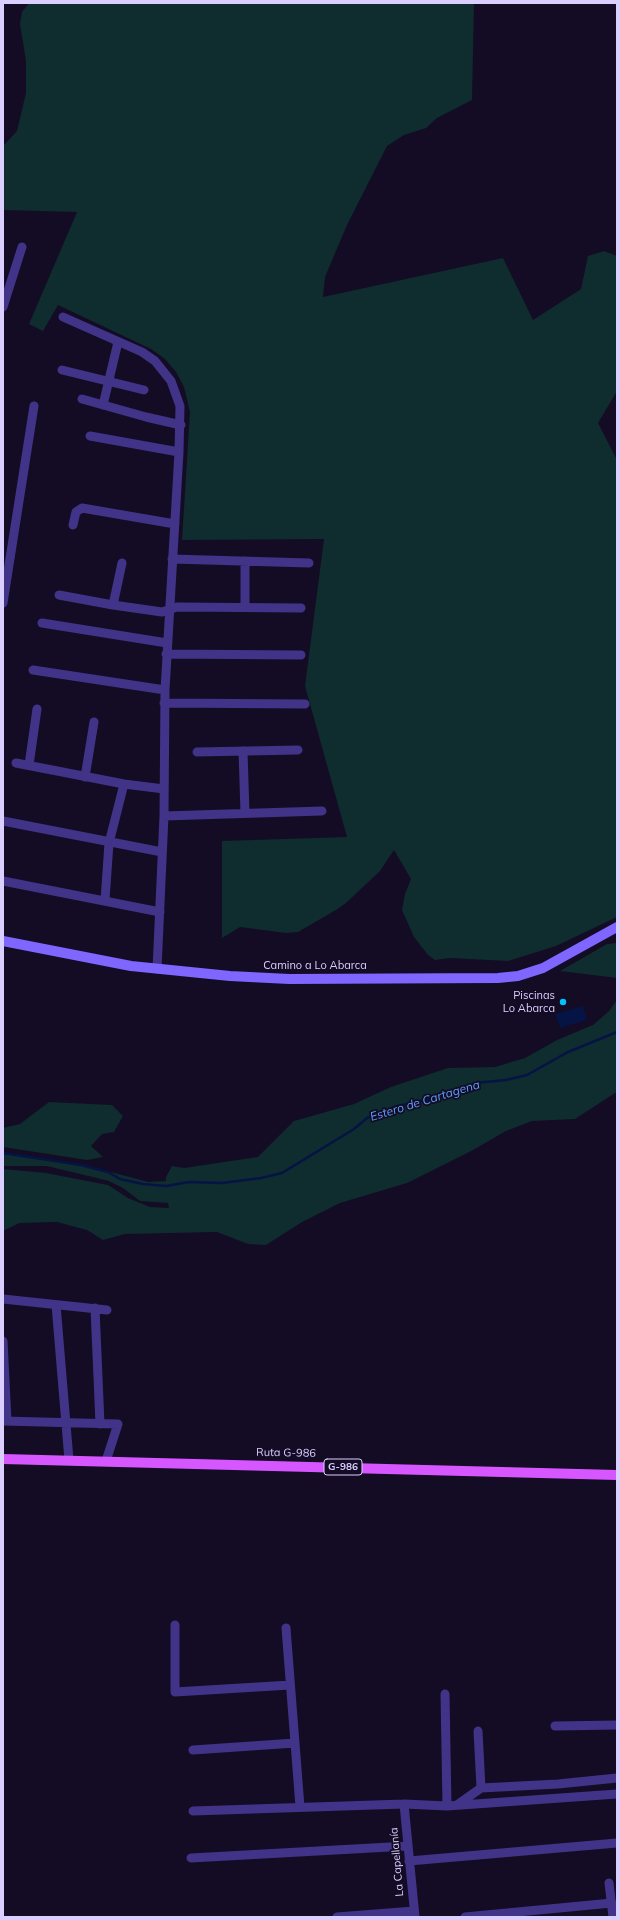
<!DOCTYPE html>
<html>
<head>
<meta charset="utf-8">
<style>
  body { margin:0 }
  #map { position:relative; width:620px; height:1920px; overflow:hidden; background:#130c24; font-family:Mulish,sans-serif }
  canvas { display:block }
  .frame { position:absolute; inset:0; border:4px solid #dbcfff; pointer-events:none }
</style>
</head>
<body>
<div id="map">
<canvas width="620" height="1920"></canvas>
<div class="frame"></div>
</div>
<script>
const g = document.querySelector('canvas').getContext('2d');
g.lineJoin = 'round';
function fill(path, color) { g.fillStyle = color; g.fill(path, 'evenodd'); }
const poly = rows => new Path2D(rows.map(r => 'M' + r).join(''));
function strokePath(path, color, width, dash) { g.strokeStyle = color; g.lineWidth = width; g.lineCap = dash ? 'butt' : 'round'; g.setLineDash(dash || []); g.stroke(path); }
function drawText(font, color, halo, rows, align = 'center') {
  g.font = font + ' Mulish,sans-serif'; g.lineWidth = 3.5; g.setLineDash([]); g.textBaseline = 'middle'; g.strokeStyle = halo; g.fillStyle = color; for (const [text, x, y, turn = 0] of rows) {
    g.save(); g.translate(x, y); g.rotate((+turn || 0) * Math.PI / 180); g.textAlign = isNaN(turn) ? turn : align; if (halo) g.strokeText(text, 0, 0); g.fillText(text, 0, 0); g.restore();
  }
}
const green = poly([
  [29,3,474,3,472,100,437,118,426,128,404,135,387,146,347,225,325,277,323,297,503,258,533,320,581,289,588,256,604,251,617,256,617,391,598,423,617,460,617,917,556,946,508,961,450,958,435,960,428,955,414,937,402,910,405,894,411,879,394,850,380,871,346,903,336,910,298,932,286,933,240,927,222,938,222,841,347,837,305,686,324,539,182,540,190,412,184,387,176,372,165,359,151,349,58,305,43,331,29,324,77,212,3,210,3,146,17,131,26,93,26,61,20,24,22,12],
  [617,943,617,978,560,971,607,944],
  [617,1000,617,1091,615,1093,575,1119,532,1121,506,1131,473,1150,407,1183,340,1203,302,1222,266,1245,248,1244,217,1232,125,1234,103,1240,87,1230,57,1222,19,1223,3,1231,3,1169,46,1173,108,1185,128,1198,150,1207,169,1208,168,1203,140,1201,123,1188,109,1181,47,1166,3,1166,3,1154,85,1165,148,1182,166,1181,166,1177,172,1166,184,1168,258,1157,294,1121,354,1104,391,1087,448,1068,495,1067,525,1058,557,1040,593,1025,609,1011],
  [49,1102,112,1105,123,1116,114,1132,102,1134,91,1146,103,1157,87,1160,3,1147,3,1128,20,1124]
]);
const water = poly([
  [583,1006,587,1020,560,1028,555,1014]
]);
const stream = poly([
  [3,1153,81,1165,108,1172,120,1179,143,1184,166,1186,189,1182,222,1183,261,1178,282,1173,354,1129,367,1118,398,1106,434,1098,475,1083,506,1080,527,1075,568,1052,617,1032]
]);
const street = poly([
  [3,307,22,247],
  [63,317,142,352,155,361,171,381,180,406,179,452,165,690,164,816,157,969],
  [62,370,144,390],
  [82,399,146,417,181,425],
  [103,405,118,342],
  [90,436,179,452],
  [73,525,76,512,82,508,175,524],
  [172,559,309,563],
  [59,595,113,605,162,612,177,607,301,608],
  [3,603,34,406],
  [113,605,122,563],
  [245,607,245,561],
  [42,623,167,643],
  [166,654,301,655],
  [33,670,165,690],
  [164,703,305,704],
  [243,751,245,813],
  [197,752,298,750],
  [16,763,124,784,164,789],
  [29,765,37,709],
  [85,777,94,722],
  [164,816,322,811],
  [3,821,162,852],
  [3,881,160,912],
  [105,900,109,843,124,784],
  [3,1299,107,1310],
  [56,1305,69,1460],
  [95,1308,100,1424],
  [3,1341,7,1421],
  [3,1421,118,1424,106,1461],
  [175,1625,175,1692,290,1685],
  [286,1628,300,1807],
  [445,1694,447,1806],
  [555,1726,617,1725],
  [478,1731,481,1788],
  [193,1750,295,1743],
  [404,1804,415,1917],
  [457,1805,481,1788,558,1784,617,1778],
  [193,1811,404,1804,447,1806,617,1794],
  [191,1858,408,1846],
  [409,1861,617,1843],
  [609,1883,613,1917],
  [337,1917,414,1911],
  [465,1917,612,1903]
]);
const secondary = poly([
  [3,941,131,966,230,976,289,979,498,978,518,976,543,968,617,927]
]);
const primary = poly([
  [3,1459,617,1475]
]);
const markers = [
  [563,1002,4,"#00c1fa"]
];
const shields = [
  [343,1467,38]
];
const shieldNames = [
  ["G-986",343,1467]
];
const streetNames = [
  ["Camino a Lo Abarca",315,966],
  ["Ruta G-986",286,1453,1],
  ["La Capellanía",397,1862,-95]
];
const poiNames = [
  ["Piscinas",555,996],
  ["Lo Abarca",555,1009]
];
const waterNames = [
  ["Estero de Cartagena",425,1101,-17]
];
fill(green, '#0f2c2f');
fill(water, '#051444');
strokePath(stream, '#051444', 2.5);
strokePath(street, '#413387', 9);
strokePath(secondary, '#7e66ff', 10);
strokePath(primary, '#d656ff', 10);
for (const [x, y, r, color] of markers) { const dot = new Path2D(); dot.arc(x, y, r, 0, 2 * Math.PI); g.fillStyle = color; g.fill(dot); strokePath(dot, '#130c24', 1.5); }
for (const [x, y, w] of shields) { const box = new Path2D(); box.roundRect(x - w / 2, y - 8, w, 16, 3); g.fillStyle = '#130c24'; g.fill(box); strokePath(box, '#dbcfff', 1); }
drawText('bold 10px', '#dbcfff', null, shieldNames);
drawText('11px', '#dbcfff', '#130c24', streetNames);
drawText('11px', '#dbcfff', '#130c24', poiNames, 'right');
drawText('italic 12px', '#5d9fff', '#130c24', waterNames);
</script>
</body>
</html>
